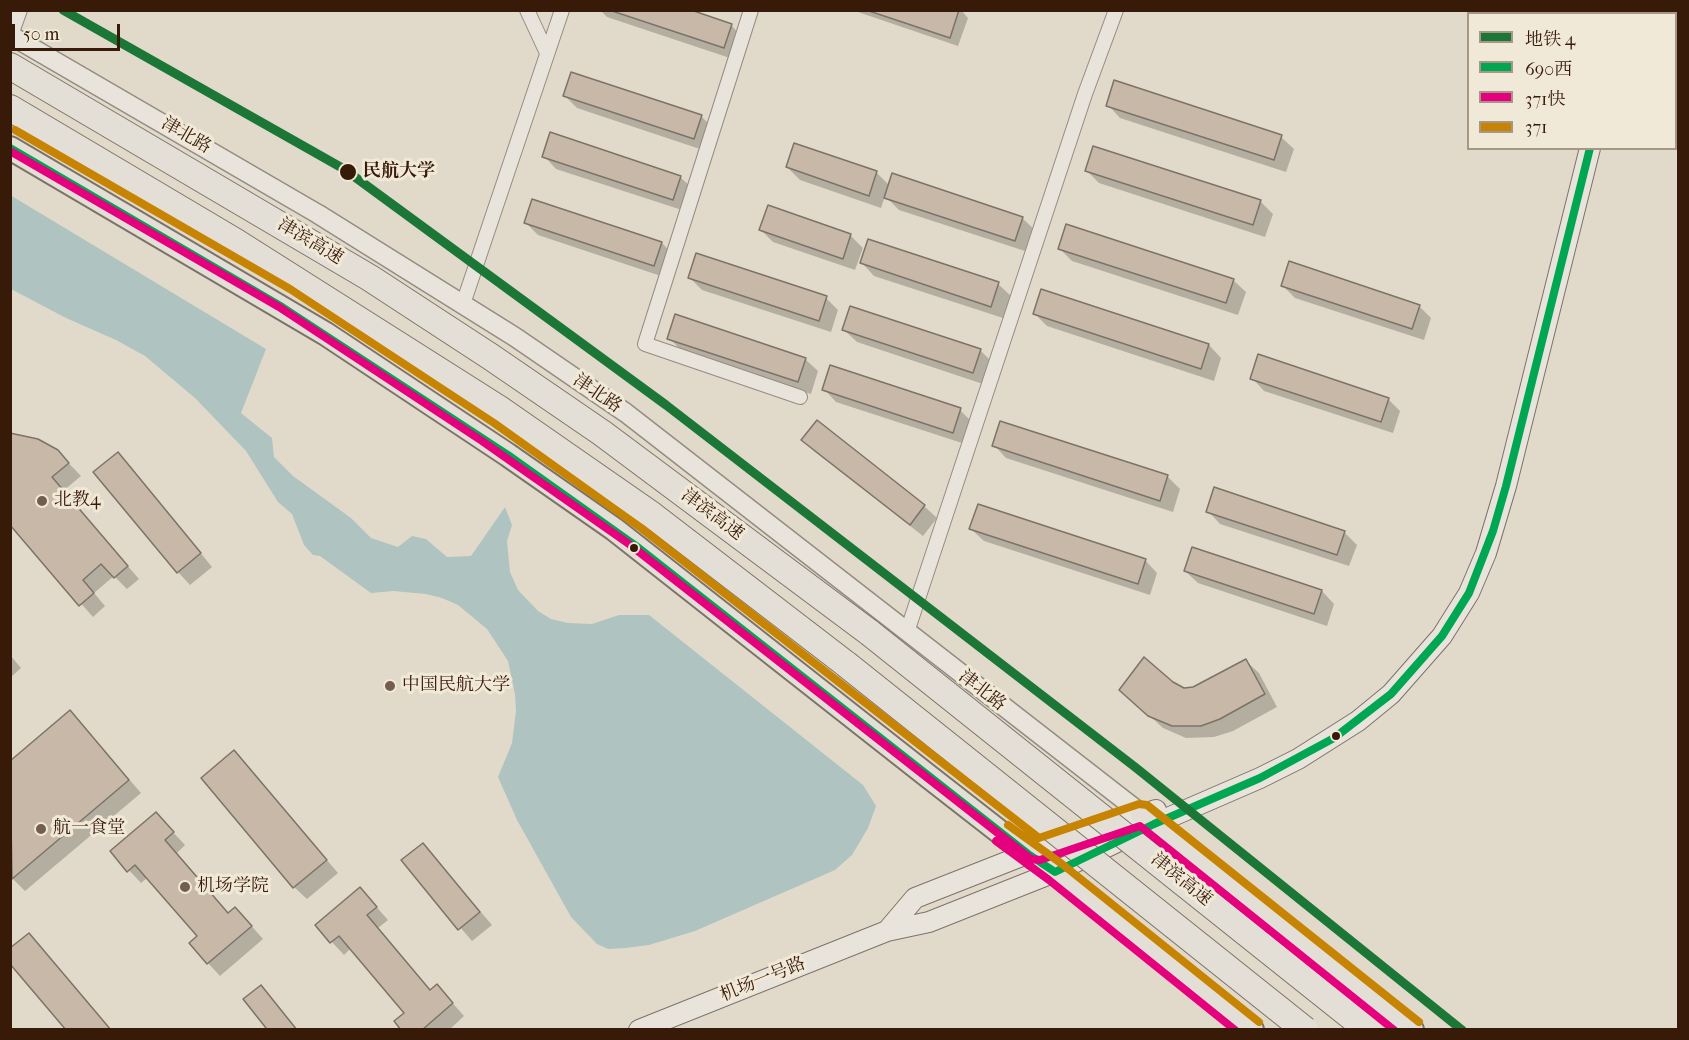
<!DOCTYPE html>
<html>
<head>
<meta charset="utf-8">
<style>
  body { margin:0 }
  #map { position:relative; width:1689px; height:1040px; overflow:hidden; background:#e1daca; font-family:"IM FELL French Canon","Noto Serif SC",serif }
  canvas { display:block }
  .frame { position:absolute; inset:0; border:12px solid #381a09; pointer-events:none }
  .legend { position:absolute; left:1467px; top:12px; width:210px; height:138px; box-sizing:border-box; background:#f1e9d7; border:2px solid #a79685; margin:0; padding:8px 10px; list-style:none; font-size:18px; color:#381a09 }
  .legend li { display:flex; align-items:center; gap:12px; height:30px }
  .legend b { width:30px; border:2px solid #a79685 }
  .scale { position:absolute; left:12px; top:24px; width:108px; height:27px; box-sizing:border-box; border:3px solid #381a09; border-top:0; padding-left:8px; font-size:18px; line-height:21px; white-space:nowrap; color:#381a09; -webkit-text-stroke:4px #f1e9d7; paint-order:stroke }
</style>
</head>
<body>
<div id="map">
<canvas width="1689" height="1040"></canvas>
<div class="frame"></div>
<ul class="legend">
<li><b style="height:8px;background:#1c7736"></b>地铁 4</li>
<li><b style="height:8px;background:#00a651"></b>690西</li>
<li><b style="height:8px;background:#e5007d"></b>371快</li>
<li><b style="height:8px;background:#c78302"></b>371</li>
</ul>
<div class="scale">50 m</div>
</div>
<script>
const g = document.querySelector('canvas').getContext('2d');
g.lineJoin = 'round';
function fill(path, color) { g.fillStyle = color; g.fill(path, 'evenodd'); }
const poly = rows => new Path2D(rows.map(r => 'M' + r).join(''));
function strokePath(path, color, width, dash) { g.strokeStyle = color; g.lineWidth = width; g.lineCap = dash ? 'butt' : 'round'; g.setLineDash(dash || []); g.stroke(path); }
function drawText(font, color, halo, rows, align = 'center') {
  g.font = font + ' "IM FELL French Canon","Noto Serif SC",serif'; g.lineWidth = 6; g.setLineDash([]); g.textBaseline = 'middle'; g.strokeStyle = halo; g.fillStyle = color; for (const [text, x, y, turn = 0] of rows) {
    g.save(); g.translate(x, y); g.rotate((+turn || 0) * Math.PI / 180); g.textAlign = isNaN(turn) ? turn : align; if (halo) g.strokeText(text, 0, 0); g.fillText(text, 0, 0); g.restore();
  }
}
const water = poly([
  [10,195,266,349,241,413,272,438,274,457,293,476,351,518,371,538,398,547,412,536,426,539,447,557,471,556,505,507,512,525,507,541,510,572,518,590,538,611,551,619,568,623,592,624,619,615,649,615,863,785,876,806,868,828,852,855,835,870,695,931,649,945,625,948,608,949,597,944,571,917,517,820,498,777,512,743,516,711,515,694,508,661,487,629,458,605,442,598,426,594,393,591,371,593,320,556,313,555,304,545,292,514,278,502,246,451,195,398,145,356,116,340,66,318,11,289]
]);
const shadow = poly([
  [600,10,686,10,731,25,743,38,736,60,607,17],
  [852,10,961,10,968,18,958,46],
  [565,96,701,116,714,129,706,151,577,108],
  [1108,105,1281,137,1294,149,1286,172,1120,118],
  [795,145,877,173,890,186,1022,218,1035,230,1028,252,899,210,885,196,881,208,800,180,787,167],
  [544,156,680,177,693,189,685,211,556,169],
  [1086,170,1260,201,1273,214,1265,237,1099,183],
  [525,222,662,243,674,256,667,278,538,235],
  [761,230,850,235,863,248,855,270,773,242],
  [1059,248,1233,280,1246,292,1238,315,1072,261],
  [862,263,998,284,1011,296,1003,318,874,276],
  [689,277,826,298,838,310,831,332,702,290],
  [1282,285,1419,306,1431,318,1424,340,1295,298],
  [1035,314,1209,345,1221,358,1214,381,1047,326],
  [844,330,980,350,993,363,986,385,857,342],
  [669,338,805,359,818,371,811,394,682,351],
  [1252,378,1388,399,1400,411,1393,433,1264,391],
  [824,389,960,410,972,422,965,444,836,402],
  [1001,423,1168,477,1180,489,1173,512,1006,458,994,445],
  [803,440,924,506,937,518,923,536,815,452],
  [57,451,81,476,63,491,139,579,127,589,114,576,94,593,105,606,93,617,10,523],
  [118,454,130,466,212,567,190,585,178,572],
  [1208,511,1344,532,1357,545,1349,566,1220,524],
  [971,529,1145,560,1157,573,1150,595,984,541],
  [1192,549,1322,591,1334,604,1327,626,1198,583,1185,571],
  [10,655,21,668,10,678],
  [1246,661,1259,673,1277,707,1233,731,1214,737,1186,738,1163,728,1121,690,1172,684,1184,689,1194,688],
  [82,725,141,793,25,891,10,876,10,763],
  [234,752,338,873,307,899,294,887],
  [156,814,185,845,177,853,229,914,247,921,263,939,220,976,208,963,199,937,148,877,141,883,112,852],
  [423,845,492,925,472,941,403,861],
  [372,902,388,920,378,928,431,991,449,999,464,1016,449,1030,403,1030,406,1013,351,948,344,955,317,926],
  [29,935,41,947,111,1030,68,1030]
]);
const building = poly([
  [609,10,691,10,732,24,724,48,609,10],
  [866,10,959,10,950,38,866,10],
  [571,72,702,115,694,139,563,96,571,72],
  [1114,80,1282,135,1274,160,1106,106,1114,80],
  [550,132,681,176,673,200,542,157,550,132],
  [794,143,877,171,869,196,786,167,794,143],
  [1093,146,1261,200,1253,225,1085,171,1093,146],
  [892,173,1023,217,1015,241,884,198,892,173],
  [532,199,662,242,654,266,524,223,532,199],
  [768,205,851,234,843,259,759,230,768,205],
  [1066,224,1234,279,1226,303,1058,249,1066,224],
  [868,239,999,282,991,307,860,263,868,239],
  [696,253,827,296,819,321,688,278,696,253],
  [1289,261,1420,305,1412,329,1281,286,1289,261],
  [1041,289,1209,344,1201,369,1033,314,1041,289],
  [850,306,981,349,973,373,842,330,850,306],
  [675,314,806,358,798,382,667,339,675,314],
  [1258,354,1389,398,1381,422,1250,379,1258,354],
  [830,365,961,408,953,433,822,390,830,365],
  [817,420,925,505,910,525,801,440,817,420],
  [1000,421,1168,475,1160,501,992,446,1000,421],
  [10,433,38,439,58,450,69,463,52,477,128,566,114,578,101,564,83,580,94,593,79,606,10,525,10,433],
  [118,452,201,553,177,573,93,472,118,452],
  [1214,487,1345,531,1337,555,1206,512,1214,487],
  [978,504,1146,559,1138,584,969,529,978,504],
  [1192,547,1322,590,1314,614,1184,571,1192,547],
  [1144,657,1173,682,1184,688,1193,687,1246,659,1265,694,1220,719,1201,726,1172,726,1148,716,1119,690,1144,657],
  [70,710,129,780,12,879,10,761,70,710],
  [234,750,327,860,293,888,201,778,234,750],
  [156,812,174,832,165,840,228,913,235,907,252,926,207,964,189,943,197,936,135,865,127,872,110,851,156,812],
  [423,843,480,912,458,930,401,860,423,843],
  [360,887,377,907,367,915,430,990,437,984,453,1003,422,1030,401,1030,394,1021,404,1013,339,936,330,943,315,925,360,887],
  [29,933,111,1030,66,1030,10,964,10,948,29,933],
  [261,985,297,1030,264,1030,266,1028,243,999,261,985]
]);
const minor = poly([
  [527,10,547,53],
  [751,10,645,344,800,397],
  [11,35,20,10],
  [463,304,562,10],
  [907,632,1085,94,1116,10]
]);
const tertiary = poly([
  [10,35,318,214,515,337,626,413,1142,814]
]);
const secondary = poly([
  [1617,14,1617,10],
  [887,931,915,898,1037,850,1156,810],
  [639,1030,887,931,929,922,1055,872,1154,824,1260,778,1298,759,1358,721,1391,694,1442,636,1469,593,1486,553,1506,486,1590,148]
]);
const primary = poly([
  [10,148,326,334,508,455,614,529,928,776,1028,854,1055,872,1252,1030],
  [1142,814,1240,894,1412,1030]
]);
const motorway = poly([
  [10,66,370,278,491,357,602,433,870,633],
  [10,108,236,242,498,408,652,515,846,664]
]);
const motorwayBridge = poly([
  [870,633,1368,1030],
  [846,664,1305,1030]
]);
const bus1 = poly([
  [10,148,282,307,508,455,636,546,1028,854,1055,872,1154,824,1260,778,1334,738,1391,694,1442,636,1469,593,1493,531,1506,486,1590,148]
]);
const bus2 = poly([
  [10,151,279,307,482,441,629,544,1031,859,1040,860,1140,826,1394,1030],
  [996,841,1049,880,1235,1030]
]);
const bus3 = poly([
  [15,130,290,289,494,423,641,528,1039,838,1139,804,1147,805,1419,1022],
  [1008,825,1062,864,1259,1022]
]);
const metro1 = poly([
  [63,10,344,169,666,405,1135,767,1462,1030]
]);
const markers = [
  [348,172,9,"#381a09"],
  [42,501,6,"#735d4d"],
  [634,548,5,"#381a09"],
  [390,686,6,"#735d4d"],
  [1336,736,5,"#381a09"],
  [41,829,6,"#735d4d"],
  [185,887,6,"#735d4d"]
];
const streetNames = [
  ["津北路",186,136,30],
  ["津滨高速",310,242,31],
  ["津北路",597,394,34],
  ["津滨高速",712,515,37],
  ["津北路",982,691,38],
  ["津滨高速",1181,880,39],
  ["机场一号路",763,980,-22]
];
const stopNames = [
  ["民航大学",363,172]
];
const poiNames = [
  ["北教4",54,501],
  ["中国民航大学",402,686],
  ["航一食堂",53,829],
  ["机场学院",197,887]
];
fill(water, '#afc4c0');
fill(shadow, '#0003');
fill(building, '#c8b8a8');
strokePath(building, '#7c7368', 1.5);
strokePath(minor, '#948c81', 16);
strokePath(tertiary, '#948c81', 21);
strokePath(secondary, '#7c7368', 22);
strokePath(primary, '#7c7368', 26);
strokePath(motorway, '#7c7368', 28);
strokePath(minor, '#e8e4dc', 14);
strokePath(tertiary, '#e8e4dc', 18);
strokePath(secondary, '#e8e4dc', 20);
strokePath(primary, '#e4dfd6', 22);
strokePath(motorway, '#e4dfd6', 26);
strokePath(motorwayBridge, '#7c7368', 28, []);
strokePath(motorwayBridge, '#e4dfd6', 26);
strokePath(bus1, '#00a651', 8);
strokePath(bus2, '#e5007d', 8);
strokePath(bus3, '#c78302', 8);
strokePath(metro1, '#1c7736', 9);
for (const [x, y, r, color] of markers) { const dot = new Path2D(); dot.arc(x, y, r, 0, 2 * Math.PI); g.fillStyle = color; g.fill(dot); strokePath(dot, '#f1e9d7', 2); }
drawText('18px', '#381a09', '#f1e9d7', streetNames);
drawText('bold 18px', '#381a09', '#f1e9d7', stopNames, 'left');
drawText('18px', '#381a09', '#f1e9d7', poiNames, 'left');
</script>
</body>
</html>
